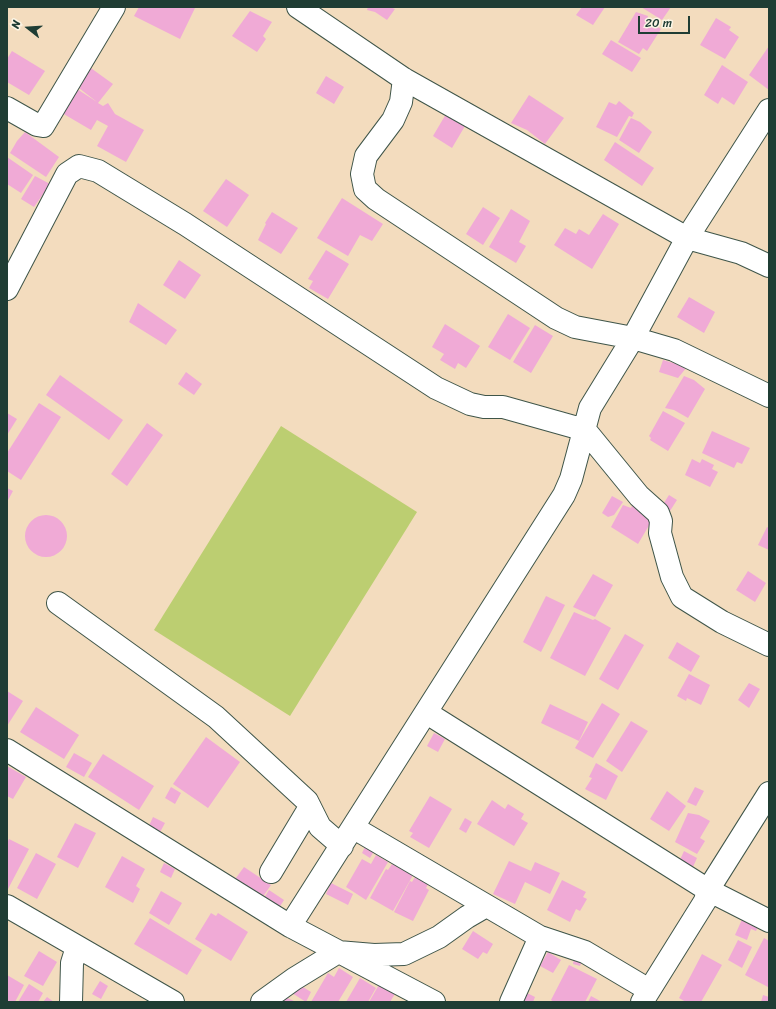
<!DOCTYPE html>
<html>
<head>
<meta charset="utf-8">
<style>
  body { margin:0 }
  #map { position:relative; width:776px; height:1009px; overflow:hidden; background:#f3dcbe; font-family:Sriracha,sans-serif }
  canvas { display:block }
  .frame { position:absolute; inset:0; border:8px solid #1f3d34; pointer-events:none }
  .north { position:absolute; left:8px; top:8px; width:40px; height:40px; -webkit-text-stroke:3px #fcf5e5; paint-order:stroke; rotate:287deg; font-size:11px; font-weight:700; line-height:16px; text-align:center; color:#1f3d34 }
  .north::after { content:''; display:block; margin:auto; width:14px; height:18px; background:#1f3d34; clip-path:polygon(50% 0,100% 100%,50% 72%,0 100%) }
  .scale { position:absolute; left:638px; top:16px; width:52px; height:18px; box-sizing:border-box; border:2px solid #1f3d34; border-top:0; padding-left:5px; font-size:12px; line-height:14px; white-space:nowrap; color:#1f3d34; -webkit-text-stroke:3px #fcf5e5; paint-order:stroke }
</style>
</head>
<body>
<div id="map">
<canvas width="776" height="1009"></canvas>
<div class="frame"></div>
<div class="north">N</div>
<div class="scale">20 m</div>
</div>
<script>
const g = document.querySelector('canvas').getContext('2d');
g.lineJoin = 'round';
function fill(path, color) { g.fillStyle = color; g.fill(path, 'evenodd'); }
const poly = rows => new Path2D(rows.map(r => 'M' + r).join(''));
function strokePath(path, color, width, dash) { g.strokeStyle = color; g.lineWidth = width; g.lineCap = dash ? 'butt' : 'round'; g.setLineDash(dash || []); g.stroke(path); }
const green = poly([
  [281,426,417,512,290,716,154,630]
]);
const building = poly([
  [139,7,192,7,195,8,180,39,134,16],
  [368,7,390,7,395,9,387,20,375,12,367,10],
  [582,7,605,7,593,25,576,15],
  [641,7,671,7,662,20],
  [250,11,272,22,263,36,266,39,257,52,232,36],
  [636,12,648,16,647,20,661,29,647,51,643,48,639,54,618,42],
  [716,18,731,27,729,30,739,37,725,59,700,45],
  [611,40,641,58,632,72,602,54],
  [769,46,769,90,749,75],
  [12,51,45,71,29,95,7,82,7,59],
  [722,65,748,82,734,105,722,97,718,104,704,95],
  [88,66,113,84,98,103,103,106,108,103,115,114,144,130,126,162,97,146,108,126,97,120,91,130,62,113,77,89,97,102,75,85],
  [326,76,344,87,334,104,316,93],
  [529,95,564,118,545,144,527,130,511,123],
  [619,101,634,113,632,117,629,116,617,137,596,127,609,102,616,105],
  [446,114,465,126,452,148,433,136],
  [631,118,640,122,652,132,639,153,619,140],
  [25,132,59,157,46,177,10,153,17,141],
  [615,142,654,168,642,186,604,160],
  [7,157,33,175,21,193,7,184],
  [35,176,50,184,34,207,21,199],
  [226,179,249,195,227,227,203,211],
  [342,198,383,224,372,241,360,235,348,256,317,238],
  [483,207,500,218,483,245,466,234],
  [511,209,530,221,519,242,526,246,516,263,489,247],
  [272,212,298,228,281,254,258,240,266,224,265,223],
  [603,214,619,224,592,269,554,245,565,228,576,234,579,229,589,235],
  [326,250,349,264,328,299,309,288,313,281,308,279],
  [179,260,201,275,185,299,163,285],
  [689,297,715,312,704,333,677,317],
  [138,303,177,330,166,345,129,322],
  [508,314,530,328,510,360,488,347],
  [445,324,480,346,466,368,458,363,455,369,440,360,444,354,432,347],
  [535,325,553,336,531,373,513,362],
  [663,360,687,367,678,378,659,372],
  [186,372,202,384,194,395,178,384],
  [60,375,123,420,109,440,46,395],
  [684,376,694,380,705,389,688,418,674,410,665,408],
  [39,403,61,417,21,480,7,471,7,453],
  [663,411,685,423,668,451,650,440,651,438,649,436],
  [7,413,17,419,7,435],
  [147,423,163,435,127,486,111,474],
  [712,431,750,448,742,464,737,462,734,468,702,453],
  [692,459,700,463,702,459,714,465,712,469,718,472,710,487,685,475],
  [7,488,13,491,7,502],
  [669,495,677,500,668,514,660,509],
  [612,496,623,502,614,515,608,517,602,513],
  [633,504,654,517,638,544,611,527,623,505,631,508],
  '25 536a21 21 0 1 1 42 0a21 21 0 1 1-42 0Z',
  [767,527,769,528,769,550,758,545],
  [748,571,766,583,755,602,736,590],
  [593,574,613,585,595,617,573,607],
  [546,596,565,605,541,652,523,642],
  [574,612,593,620,595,619,611,628,585,676,550,658],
  [625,634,644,645,618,690,599,679],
  [677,642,700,656,691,672,668,658],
  [689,674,710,685,701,705,687,698,686,701,677,696],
  [749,683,760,689,749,708,738,700],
  [7,691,23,701,7,726],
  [602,703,620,714,593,758,575,748],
  [550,704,588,722,579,741,541,723],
  [36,707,79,735,64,759,20,732],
  [631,721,648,731,622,772,606,761],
  [434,733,445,739,438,752,427,746],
  [206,737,240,762,208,808,173,784],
  [74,753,92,763,84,777,66,767],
  [103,754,154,786,139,810,88,777],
  [596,763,618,776,606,800,585,789,592,778,589,777],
  [7,766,26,777,13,799,7,796],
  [171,787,181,793,175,804,165,798],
  [695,787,704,791,696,806,687,802],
  [667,791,686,806,669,831,650,819],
  [430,796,452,809,429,848,410,837,413,833,409,831],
  [492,800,505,809,508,804,524,814,521,819,528,823,514,846,477,824],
  [688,813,699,815,710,821,700,838,705,841,697,854,675,842],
  [153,817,165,823,159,834,148,828],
  [465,818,472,822,466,833,459,829],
  [75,823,96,833,78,868,57,857],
  [9,839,29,849,7,891,7,843],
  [368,841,377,846,370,858,362,853],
  [684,851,697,858,692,869,679,862],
  [36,853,56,864,37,899,17,888],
  [376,855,388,862,366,900,346,887,362,859,371,864],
  [122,856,145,869,136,886,140,889,133,903,105,887],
  [509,861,531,871,535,862,560,873,550,894,525,882,515,904,493,894],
  [164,863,175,869,171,878,160,872],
  [392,864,413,875,393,911,370,898,386,869,388,870],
  [244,867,271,885,260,901,233,882],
  [417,874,430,881,426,888,429,890,413,921,394,912,410,881,412,882],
  [562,880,586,892,583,897,587,899,580,911,576,909,570,922,547,910],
  [331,883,353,894,348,905,326,894],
  [269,890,284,900,277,911,262,901],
  [161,891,182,903,169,925,149,913],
  [211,913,216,916,218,913,248,932,231,961,195,939],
  [744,915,760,922,756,931,751,929,747,940,735,935],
  [150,918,202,950,187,975,134,944],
  [473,931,493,944,487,954,483,952,478,959,462,949],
  [764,938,769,941,768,987,745,975],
  [738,940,752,947,742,968,728,960],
  [39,951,57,962,43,986,24,976],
  [548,952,561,960,553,973,540,966],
  [702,954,722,965,701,1002,686,1002,679,998],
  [574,958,582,961,580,966,573,964],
  [569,965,597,979,585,1002,554,1002,551,1000],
  [339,968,353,977,338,1002,311,1002,328,973,334,977],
  [7,975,24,985,15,1002,7,1002],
  [360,978,376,988,368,1002,346,1002],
  [100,981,108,986,101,999,92,994],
  [380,983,396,992,390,1002,369,1002],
  [29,984,43,993,38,1002,18,1002],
  [298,984,311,992,306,1002,292,993],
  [521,990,535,997,533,1002,516,1002],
  [279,994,296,1002,275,1002],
  [763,995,769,997,769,1002,761,1002],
  [591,996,602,1002,588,1002],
  [47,997,54,1002,43,1002]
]);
const minor = poly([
  [298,7,404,79,687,238,741,253,769,266],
  [404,79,401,102,393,120,366,156,362,174,365,189,376,199,556,318,575,327,633,338,674,350,769,396],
  [7,108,37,125,43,126,114,7],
  [7,289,67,174,79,166,98,171,185,224,436,388,470,404,484,407,503,407,585,430,639,496,658,513,661,521,660,533,672,577,682,597,722,622,769,645],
  [58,603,216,717,307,801,320,827,342,846],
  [427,713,708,890,769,921],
  [7,750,290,926,434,1002],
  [354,828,540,937],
  [271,872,310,807],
  [7,906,173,1002],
  [290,926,564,495,571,479,590,408,633,338,687,238,769,110],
  [71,1002,72,963,77,947],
  [262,1002,294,979,338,952,374,955,404,954,439,937,467,917,486,906],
  [511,1002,540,937,585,952,649,990],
  [642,1002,705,901,708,890,769,793]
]);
fill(green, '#bcce71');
fill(building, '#f0aad6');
strokePath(minor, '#3f5549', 24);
strokePath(minor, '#fff', 22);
</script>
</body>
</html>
